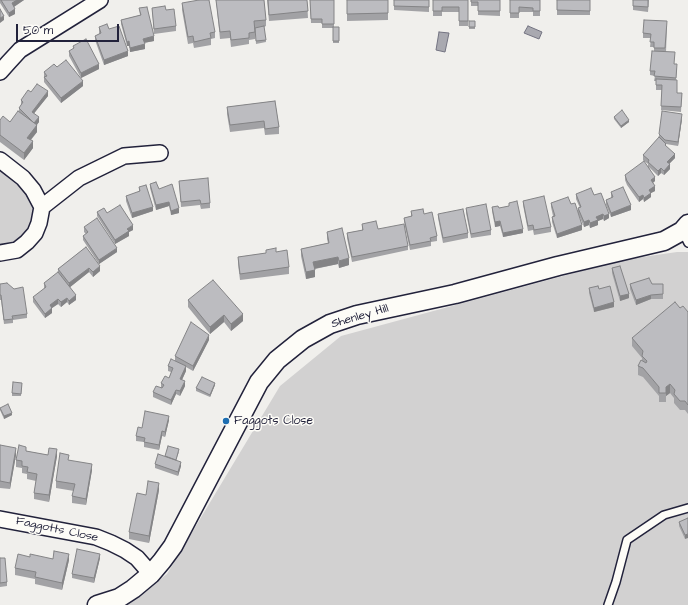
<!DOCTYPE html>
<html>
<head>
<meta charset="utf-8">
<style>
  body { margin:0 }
  #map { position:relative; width:688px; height:605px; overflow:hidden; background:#f0efec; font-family:"Architects Daughter",sans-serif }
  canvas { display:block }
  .scale { position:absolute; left:16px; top:24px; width:103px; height:18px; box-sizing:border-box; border:2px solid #22223b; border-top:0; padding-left:5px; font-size:12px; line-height:14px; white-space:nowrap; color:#22223b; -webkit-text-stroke:3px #fdfcf7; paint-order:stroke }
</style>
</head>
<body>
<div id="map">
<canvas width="688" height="605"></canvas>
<div class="scale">50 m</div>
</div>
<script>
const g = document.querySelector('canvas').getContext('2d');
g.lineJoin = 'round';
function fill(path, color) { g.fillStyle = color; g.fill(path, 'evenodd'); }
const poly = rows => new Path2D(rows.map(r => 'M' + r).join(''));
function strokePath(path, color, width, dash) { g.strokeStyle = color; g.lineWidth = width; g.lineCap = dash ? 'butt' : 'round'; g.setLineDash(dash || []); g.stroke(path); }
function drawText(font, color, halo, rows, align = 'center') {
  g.font = font + ' "Architects Daughter",sans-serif'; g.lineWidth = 3; g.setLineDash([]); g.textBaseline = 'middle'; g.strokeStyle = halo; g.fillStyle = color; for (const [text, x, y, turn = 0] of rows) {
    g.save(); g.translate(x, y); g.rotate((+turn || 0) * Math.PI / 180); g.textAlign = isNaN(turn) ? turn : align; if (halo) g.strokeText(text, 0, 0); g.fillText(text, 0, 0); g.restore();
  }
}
const green = poly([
  [0,166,22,183,35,207,32,227,18,244,0,248],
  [677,252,688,252,688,605,126,605,167,574,280,386,341,336,622,260]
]);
const water = poly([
  [528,26,542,32,539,39,524,33,528,26],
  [439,32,449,33,445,52,436,50,439,32]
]);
const service = poly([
  [682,231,688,243],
  [608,605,616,582,627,540,664,515,688,508]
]);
const minor = poly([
  [0,72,8,63,20,50,100,0],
  [0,160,23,178,33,190,42,207],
  [0,253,17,250,27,242,35,233,39,223,42,207,79,178,124,156,160,153],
  [0,519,96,537,111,543,125,550,137,558,151,574]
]);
const tertiary = poly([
  [97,605,119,598,133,589,151,574,162,561,173,546,259,382,277,360,303,339,330,324,357,315,455,294,558,266,664,241,682,231,688,224]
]);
const wall = poly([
  [0,0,24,0,14,7,15,14,9,17,0,3],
  [216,0,264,0,266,20,266,26,264,27,266,42,256,44,255,28,255,39,249,40,249,44,231,47,230,38,220,39],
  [267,0,307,0,308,18,269,21],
  [310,0,334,0,334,27,339,27,339,43,333,43,333,28,322,28,322,23,311,23],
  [347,0,388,0,388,20,347,21],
  [394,0,429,0,429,12,394,10],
  [433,0,468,0,468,26,459,26,459,12,442,12,442,16,433,16],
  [471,0,500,0,500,16,478,15,478,6,471,6],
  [510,0,540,0,540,16,533,16,533,12,519,12,519,18,510,18],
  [557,0,590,0,590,15,557,15],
  [633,0,649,0,648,12,633,10],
  [182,3,215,32,215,38,211,39,211,45,194,48,193,43,188,44,182,10],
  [139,8,154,41,144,43,145,49,130,52,129,46,127,46,121,24,121,20,140,15],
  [152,8,176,26,176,31,154,34],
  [469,21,475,21,475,29,469,29],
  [667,26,666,52,677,69,676,80,677,93,682,93,681,112,661,110,662,90,656,90,656,81,654,81,655,76,650,75,650,71,654,51,654,47,650,47,651,38,643,38,643,33],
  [99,27,109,29,128,56,104,65,95,40,95,36,99,34],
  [73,46,99,69,81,78,69,56,69,51,73,49],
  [44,72,83,86,61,103,44,82],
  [31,92,48,96,34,113,39,122,37,125,37,132,31,140,33,148,24,160,0,142,0,120,10,122,19,111,19,108,21,105,21,100],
  [275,101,279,127,279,134,265,135,264,128,230,132,227,114,227,107],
  [614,117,629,122,621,128,614,119],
  [682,119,678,146,666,144,666,146,675,158,669,164,670,169,664,175,661,173,658,176,649,167,655,181,653,183,655,191,651,193,651,197,644,202,643,199,639,202,627,185,625,180,625,175,648,166,648,164,643,160,643,155,659,138,659,134],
  [179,181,210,203,210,208,201,209,200,205,181,207],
  [150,184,159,189,179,213,171,215,169,206,156,210,150,188],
  [139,187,153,211,132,218,126,201,126,196,139,192],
  [611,192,631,210,611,217,606,205,606,200,611,198],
  [576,194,594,195,609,218,604,221,603,219,598,221,598,225,590,228,589,225,584,227,578,213,578,208,580,208,576,199],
  [523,201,551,227,551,232,534,235,533,230,528,231,523,205],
  [509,203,523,233,503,237,500,226,495,227,492,211,492,207,499,208,509,206],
  [551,203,571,204,582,230,557,238,552,222,552,217,553,216,551,207],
  [466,208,491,230,491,235,471,238,466,213],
  [411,211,424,214,437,236,437,241,431,242,431,246,410,250,404,222,404,218,411,216],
  [97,212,107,213,133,230,129,232,129,236,115,244,97,216],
  [438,214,468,233,468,238,443,243,438,218],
  [362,224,378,229,408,246,408,250,352,262,347,238,347,233,362,230],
  [84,227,117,252,99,264,83,240,83,236,86,234,84,232],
  [327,232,349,265,339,268,338,264,315,269,315,277,306,279,301,256,301,249,328,243,327,239],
  [86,247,100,271,93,277,89,272,70,287,76,300,69,305,67,302,61,307,58,304,52,308,52,313,45,318,33,302,33,297,44,289,44,283,58,273,58,269],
  [266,250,276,252,289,267,289,274,240,280,238,264,238,257,266,253],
  [612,268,629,298,620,301,612,273],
  [0,284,27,314,27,318,13,320,13,323,4,324,1,300,0,300],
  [630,284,663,284,663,299,651,299,636,305,630,289],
  [589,288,599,289,614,307,594,312,589,293],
  [188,300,243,321,231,331,224,322,210,334,188,307],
  [680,308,688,312,688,414,685,410,680,410,674,403,674,398,670,393,666,396,666,402,659,402,659,396,643,377,638,375,638,366,642,361,642,358,632,346,632,338],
  [209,340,193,371,186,367,186,371,182,380,185,386,180,396,176,394,171,405,153,397,153,392,161,388,161,383,169,378,171,372,168,371,168,366,175,361,175,356],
  [22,383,21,396,12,396,12,393],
  [215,385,210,397,196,391,196,388],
  [0,408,12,415,4,419,0,410],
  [169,420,165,437,162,436,159,450,144,447,144,442,136,441,136,436,142,428],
  [0,445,16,455,10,489,0,488],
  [26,451,48,455,57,456,49,502,34,499,34,493,36,481,27,479,27,474,22,473,22,468,16,467,16,460],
  [179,452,176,460,181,466,178,476,155,468,155,464,165,456],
  [69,460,92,470,86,505,72,503,72,496,74,491,56,488,56,481],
  [159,490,149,543,129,539,129,532],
  [688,518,685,539,679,526,679,522],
  [30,557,69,560,62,590,35,584,35,579,15,575,15,568],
  [0,558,7,582,7,586,0,587],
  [100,558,94,583,72,578,72,574]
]);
const shadedWall = poly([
  [17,0,24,0,12,8,12,3],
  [15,9,15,14,9,17,9,13],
  [4,16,4,20,0,23,0,18],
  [154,36,154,41,143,43,143,39],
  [129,41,129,46,127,46,127,42],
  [145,44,145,49,130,52,130,48],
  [128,51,128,56,104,65,104,60],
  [99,64,99,69,81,78,81,73],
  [83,81,83,86,61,103,61,98],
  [48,91,48,96,32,116,32,112],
  [682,114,682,119,678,146,678,142],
  [39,117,39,122,34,128,34,123],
  [629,120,629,122,621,128,621,126],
  [37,125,37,132,27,144,27,138],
  [33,141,33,148,24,160,24,153],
  [675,154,675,158,667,166,667,162],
  [670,164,670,169,664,175,664,171],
  [661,168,661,173,658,176,658,171],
  [655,177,655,181,651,184,651,180],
  [655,186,655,191,651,193,651,197,644,202,644,198,649,190],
  [643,195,643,199,639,202,639,197],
  [169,202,169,206,156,210,156,205],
  [631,205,631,210,611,217,611,213],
  [153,207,153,211,132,218,132,213],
  [179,208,179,213,171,215,171,211],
  [603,214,603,219,598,221,598,225,590,228,590,223,596,217],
  [609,214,609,218,604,221,604,216],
  [589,220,589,225,584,227,584,222],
  [500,221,500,226,495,227,495,222],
  [133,225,133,230,129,232,129,236,115,244,115,240,127,229],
  [582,225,582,230,557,238,557,234],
  [523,229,523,233,503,237,503,233],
  [117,248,117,252,99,264,99,260],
  [338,257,338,264,313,269,313,262],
  [349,258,349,265,339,268,339,261],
  [100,266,100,271,93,277,93,272],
  [89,268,89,272,69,288,69,283],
  [315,270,315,277,306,279,306,272],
  [629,294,629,298,620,301,620,296],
  [76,295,76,300,69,305,69,301],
  [651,295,651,299,636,305,636,300],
  [67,298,67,302,61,307,61,302],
  [58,299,58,304,52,308,52,313,45,318,45,314,50,305],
  [614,302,614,307,594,312,594,308],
  [243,314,243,321,231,331,231,324],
  [224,315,224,322,210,334,210,327],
  [209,335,209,340,193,371,193,366],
  [186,366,186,371,180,384,180,379],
  [185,381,185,386,180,396,180,391],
  [215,383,215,385,210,397,210,395],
  [670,384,670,393,666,396,666,402,666,387],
  [176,390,176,394,171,405,171,400],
  [12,413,12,415,4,419,4,416],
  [169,416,169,420,165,437,165,432],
  [162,431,162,436,159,450,159,445],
  [16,448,16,455,10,489,10,483],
  [57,449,57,456,49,502,49,495],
  [181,462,181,466,178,476,178,472],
  [92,464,92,470,86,505,86,499],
  [159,483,159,490,149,543,149,536],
  [688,534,688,538,685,539,685,535],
  [69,554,69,560,62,590,62,583],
  [100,554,100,558,94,583,94,578]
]);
const building = poly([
  [1,0,17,0,12,3,15,9,9,13,1,0],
  [199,0,209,0,215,32,210,33,211,38,194,42,193,36,188,37,182,3,199,0],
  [216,0,264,0,266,20,254,21,255,32,249,33,249,38,231,40,230,31,220,32,216,0],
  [268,0,307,0,308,11,269,15,268,0],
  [310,0,334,0,334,24,322,24,322,19,311,19,310,0],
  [347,0,388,0,388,13,347,14,347,0],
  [394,0,429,0,429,7,394,6,394,0],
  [433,0,468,0,468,21,459,21,459,7,442,7,442,11,433,11,433,0],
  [471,0,500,0,500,11,478,11,478,2,471,2,471,0],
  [510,0,540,0,540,11,533,11,533,8,519,7,519,13,510,13,510,0],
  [557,0,590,0,590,11,557,10,557,0],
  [633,0,648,0,648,7,633,6,633,0],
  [165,6,166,10,174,9,176,26,154,29,152,8,165,6],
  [147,7,154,36,143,39,145,44,130,48,129,41,127,42,121,20,141,15,139,8,147,7],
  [0,9,4,16,0,18,0,9],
  [644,20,667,21,665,48,654,48,654,42,650,42,651,34,643,33,644,20],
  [469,21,475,21,475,27,469,27,469,21],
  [107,24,109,29,119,26,128,51,104,60,95,36,101,33,99,27,107,24],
  [264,26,266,40,256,41,255,28,264,26],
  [333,27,339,27,339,41,333,41,333,27],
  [86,39,99,64,81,73,69,51,74,48,73,46,86,39],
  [652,51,675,52,674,64,677,64,676,78,654,76,655,71,650,71,652,51],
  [66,60,83,81,61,98,44,77,47,76,44,72,54,64,57,67,66,60],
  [656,79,677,80,677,93,682,93,681,107,661,106,662,85,656,85,656,79],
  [37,84,48,91,32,112,39,117,34,123,19,108,23,102,21,100,28,90,31,92,37,84],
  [275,101,279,127,265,129,264,121,230,125,227,107,275,101],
  [622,110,629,120,621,126,614,117,622,110],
  [18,111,37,125,27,138,33,141,24,153,0,135,0,120,3,116,10,122,18,111],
  [662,111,682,114,678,142,665,140,659,134,662,111],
  [659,137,666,144,665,145,675,154,667,162,670,164,664,171,661,168,658,171,648,162,649,160,643,155,659,137],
  [644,161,655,177,651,180,655,186,649,190,651,193,644,198,643,195,639,197,627,181,625,175,644,161],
  [208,178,210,203,201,204,200,200,181,202,179,181,208,178],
  [156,182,159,189,172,184,179,208,171,211,169,202,156,205,150,184,156,182],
  [146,185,153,207,132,213,126,196,140,191,139,187,146,185],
  [623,187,631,205,611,213,606,200,613,197,611,192,623,187],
  [591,188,594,195,601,193,609,214,604,216,603,214,596,217,598,220,590,223,589,220,584,222,578,208,581,207,576,194,591,188],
  [544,196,551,227,534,230,533,225,528,226,523,201,544,196],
  [568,197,571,204,575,203,582,225,557,234,552,217,555,216,551,203,568,197],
  [517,201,523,229,503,233,500,221,495,222,492,207,498,206,499,208,509,206,509,203,517,201],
  [486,204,491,230,471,234,466,208,486,204],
  [120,205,133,225,127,229,129,231,115,240,97,212,104,208,107,213,120,205],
  [423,209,424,214,432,212,437,236,430,238,431,241,410,245,404,218,412,216,411,211,423,209],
  [463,209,468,233,443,238,438,214,463,209],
  [97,218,117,248,99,260,83,236,88,232,84,227,97,218],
  [376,221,378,229,404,224,408,246,352,257,347,233,363,230,362,224,376,221],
  [342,228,349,258,339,261,338,257,313,262,315,270,306,272,301,249,329,243,327,232,342,228],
  [86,247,100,266,93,272,89,268,69,283,58,269,86,247],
  [276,248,276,252,287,250,289,267,240,274,238,257,266,253,266,250,276,248],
  [620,266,629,294,620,296,612,268,620,266],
  [58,272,76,295,69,301,67,298,61,302,58,299,50,305,52,308,45,314,33,297,46,287,44,283,58,272],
  [649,278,652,284,663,284,663,294,651,295,636,300,630,284,649,278],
  [213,280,243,314,231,324,224,315,210,327,188,300,213,280],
  [7,283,14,289,23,287,27,314,12,316,13,319,4,320,1,295,0,295,0,284,7,283],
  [598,286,599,289,610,286,614,302,594,308,589,288,598,286],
  [675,302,680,308,683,306,688,312,688,405,685,401,680,401,674,394,675,390,670,384,666,387,666,393,659,393,659,387,643,368,638,366,641,360,646,363,647,361,642,356,643,351,632,338,675,302],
  [191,322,209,335,193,366,175,356,191,322],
  [171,359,186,366,180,379,185,381,180,391,176,390,171,400,153,392,156,386,162,388,164,385,161,383,165,376,169,378,173,368,168,366,171,359],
  [202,377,215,383,210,395,196,388,202,377],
  [13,382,22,383,21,394,12,393,13,382],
  [8,404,12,413,4,416,0,408,8,404],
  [145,411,169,416,165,432,162,431,159,445,144,442,145,438,136,436,138,427,142,428,145,411],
  [0,445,16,448,10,483,0,481,0,445],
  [19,445,26,447,26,451,48,455,49,448,57,449,49,495,34,493,37,474,27,472,28,467,22,466,22,461,16,460,19,445],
  [168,446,179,449,176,460,165,456,168,446],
  [60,453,69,455,68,460,92,464,86,499,72,496,75,484,56,481,60,453],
  [158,454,181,462,178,472,155,464,158,454],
  [148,481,159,483,149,536,129,532,137,493,146,495,148,481],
  [688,518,688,534,685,535,679,522,688,518],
  [77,549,100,554,94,578,72,574,77,549],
  [54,551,69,554,62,583,35,577,36,572,15,568,18,554,30,557,30,554,53,559,54,551],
  [0,558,5,558,7,582,0,583,0,558]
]);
const markers = [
  [226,421,4,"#1f6fb2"]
];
const streetNames = [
  ["Shenley Hill",360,317,-16],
  ["Faggotts Close",57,530,12]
];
const poiNames = [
  ["Faggots Close",234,421]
];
fill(green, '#d2d1d1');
fill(water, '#a9a9b0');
strokePath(water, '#737381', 1);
strokePath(service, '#22223b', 10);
strokePath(minor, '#22223b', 18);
strokePath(tertiary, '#22223b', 21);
strokePath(service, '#fdfcf7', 7);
strokePath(minor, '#fdfcf7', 15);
strokePath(tertiary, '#fdfcf7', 18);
fill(wall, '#a2a2a5');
fill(shadedWall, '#848486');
fill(building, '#bcbcc0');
strokePath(building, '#848486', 1);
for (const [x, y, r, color] of markers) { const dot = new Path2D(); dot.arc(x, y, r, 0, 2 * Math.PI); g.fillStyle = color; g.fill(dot); strokePath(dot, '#fdfcf7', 1.5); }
drawText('12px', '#22223b', '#fdfcf7', streetNames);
drawText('12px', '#22223b', '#fdfcf7', poiNames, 'left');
</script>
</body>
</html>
